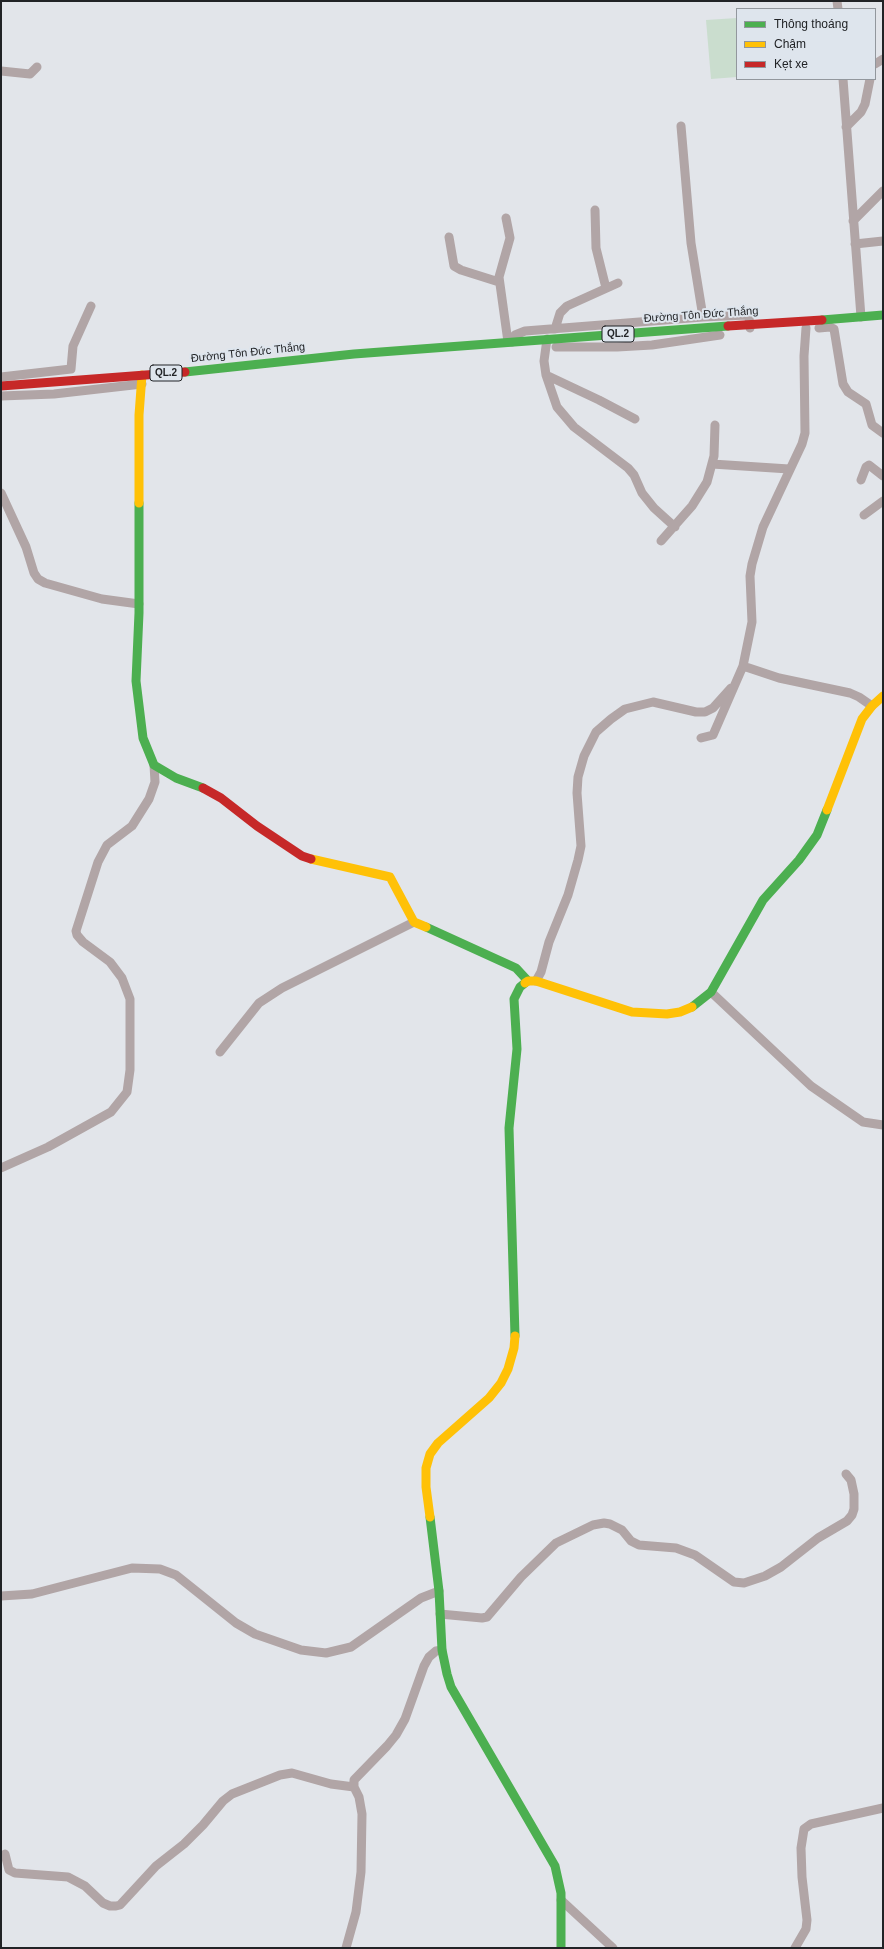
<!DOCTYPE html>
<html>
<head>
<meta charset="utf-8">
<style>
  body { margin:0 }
  #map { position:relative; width:884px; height:1949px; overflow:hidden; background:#e2e5ea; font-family:Helvetica,sans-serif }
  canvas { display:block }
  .frame { position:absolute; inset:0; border:2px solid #212326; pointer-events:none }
  .legend { position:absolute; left:736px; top:8px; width:140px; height:72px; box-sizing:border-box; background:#dee5ed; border:1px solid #92979d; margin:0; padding:5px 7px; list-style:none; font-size:12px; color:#212326 }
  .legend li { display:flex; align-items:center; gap:8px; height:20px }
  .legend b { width:20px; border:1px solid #92979d }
</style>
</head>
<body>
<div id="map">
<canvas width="884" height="1949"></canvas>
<div class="frame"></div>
<ul class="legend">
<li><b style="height:5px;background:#4caf50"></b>Thông thoáng</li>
<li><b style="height:5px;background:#ffc107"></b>Chậm</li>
<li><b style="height:5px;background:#c62828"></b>Kẹt xe</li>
</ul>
</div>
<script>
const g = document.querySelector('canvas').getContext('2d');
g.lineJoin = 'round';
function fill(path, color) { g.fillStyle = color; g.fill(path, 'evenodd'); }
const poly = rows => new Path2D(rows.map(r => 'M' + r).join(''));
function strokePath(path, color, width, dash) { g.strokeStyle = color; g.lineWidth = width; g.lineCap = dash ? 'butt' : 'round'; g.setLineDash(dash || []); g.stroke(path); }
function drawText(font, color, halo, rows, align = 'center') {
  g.font = font + ' Helvetica,sans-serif'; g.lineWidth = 4; g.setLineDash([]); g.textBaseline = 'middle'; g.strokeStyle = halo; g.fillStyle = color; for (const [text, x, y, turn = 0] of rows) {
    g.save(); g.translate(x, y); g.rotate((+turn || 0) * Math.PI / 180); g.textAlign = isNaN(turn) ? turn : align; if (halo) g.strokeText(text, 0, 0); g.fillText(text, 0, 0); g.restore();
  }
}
const green = poly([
  [737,18,737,77,711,79,706,20]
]);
const street = poly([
  [837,1,838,9],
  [875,64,883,59],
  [1,71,30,74,37,67],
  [843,79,861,317],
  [681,126,691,243,703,317,746,315,749,317,750,328],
  [846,127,861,112,865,104,870,79],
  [595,210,596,248,606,288],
  [506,218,510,238,499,277,508,342],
  [853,221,883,191],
  [449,237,454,266,461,270,499,282],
  [855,244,883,241],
  [819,328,830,327,834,329,843,384,848,392,866,404,872,425,883,433],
  [555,329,560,313,567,306,618,283],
  [547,339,544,361,546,375,557,407,574,427,628,468,634,475,642,493,654,508,675,527],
  [512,342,515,335,525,331,703,317],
  [556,347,617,347,652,345,720,335],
  [546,375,599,400,635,419],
  [1,377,71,369,73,346,91,306],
  [1,396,54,394,142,384],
  [712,464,789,469],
  [861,480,866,467,869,465,883,476],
  [1,493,26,547,34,573,38,579,45,583,102,599,139,604],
  [864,515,883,501],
  [661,541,692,506,707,482,714,456,715,425],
  [743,666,779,678,850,693,859,697,872,706],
  [701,738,713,735,743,666,752,622,750,576,752,564,763,527,802,444,805,433,804,356,806,328],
  [536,981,541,972,549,942,568,895,578,860,581,846,577,793,578,777,584,756,596,732,611,719,625,709,653,702,696,712,705,712,713,708,731,688],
  [711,992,811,1086,863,1122,883,1125],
  [220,1052,259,1003,282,988,414,922],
  [1,1168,48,1147,111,1112,127,1092,130,1070,130,999,122,978,110,962,83,942,77,935,76,931,98,862,107,845,132,826,149,799,155,782,154,765],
  [1,1596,32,1594,132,1568,160,1569,176,1575,236,1623,255,1634,301,1650,326,1653,351,1647,421,1598,439,1591],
  [440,1614,482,1618,487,1617,521,1577,556,1543,593,1525,604,1523,610,1524,622,1530,631,1541,639,1545,676,1548,695,1555,734,1582,744,1583,765,1576,781,1567,818,1538,847,1521,852,1515,854,1509,854,1494,851,1480,846,1474],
  [5,1854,9,1870,15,1873,68,1877,85,1886,103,1903,110,1906,116,1906,120,1905,156,1866,184,1844,203,1825,223,1801,232,1794,280,1775,292,1773,331,1784,354,1787],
  [561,1900,613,1948],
  [346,1948,356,1912,361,1872,362,1814,359,1797,354,1787,354,1780,387,1746,396,1735,405,1719,424,1666,429,1657,436,1651,442,1650],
  [795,1948,806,1929,807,1920,802,1877,801,1848,804,1829,811,1824,883,1808]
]);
const fast = poly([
  [822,320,883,315],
  [185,372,354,354,728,326],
  [139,503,139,613,136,681,143,738,154,765,176,778,203,788],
  [426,927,516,968,528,981],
  [692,1007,711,992,763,900,799,860,817,835,827,810],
  [515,1336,509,1128,517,1049,514,999,520,987,525,983],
  [430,1517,439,1591,442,1650,447,1674,451,1687,555,1866,561,1893,561,1948]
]);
const slow = poly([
  [139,503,139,415,142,375],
  [827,810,862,719,872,706,883,696],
  [311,859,390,877,414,922,426,927],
  [525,983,528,981,536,981,632,1012,667,1014,680,1012,692,1007],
  [430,1517,426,1487,426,1468,430,1454,438,1443,489,1398,501,1383,508,1369,514,1348,515,1336]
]);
const jam = poly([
  [728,326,822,320],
  [1,386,185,372],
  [203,788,221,798,257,826,302,856,311,859]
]);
const shields = [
  [618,334,32],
  [166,373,32]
];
const shieldNames = [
  ["QL.2",618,334],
  ["QL.2",166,373]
];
const streetNames = [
  ["Đường Tôn Đức Thắng",701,315,-4],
  ["Đường Tôn Đức Thắng",248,353,-6]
];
fill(green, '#caddce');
strokePath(street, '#b1a5a6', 9);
strokePath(fast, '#4caf50', 9);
strokePath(slow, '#ffc107', 9);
strokePath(jam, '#c62828', 9);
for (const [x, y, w] of shields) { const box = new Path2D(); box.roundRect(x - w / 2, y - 8, w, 16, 3); g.fillStyle = '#dee5ed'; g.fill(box); strokePath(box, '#212326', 1); }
drawText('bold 10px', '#212326', null, shieldNames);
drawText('11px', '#212326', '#dee5ed', streetNames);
</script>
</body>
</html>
